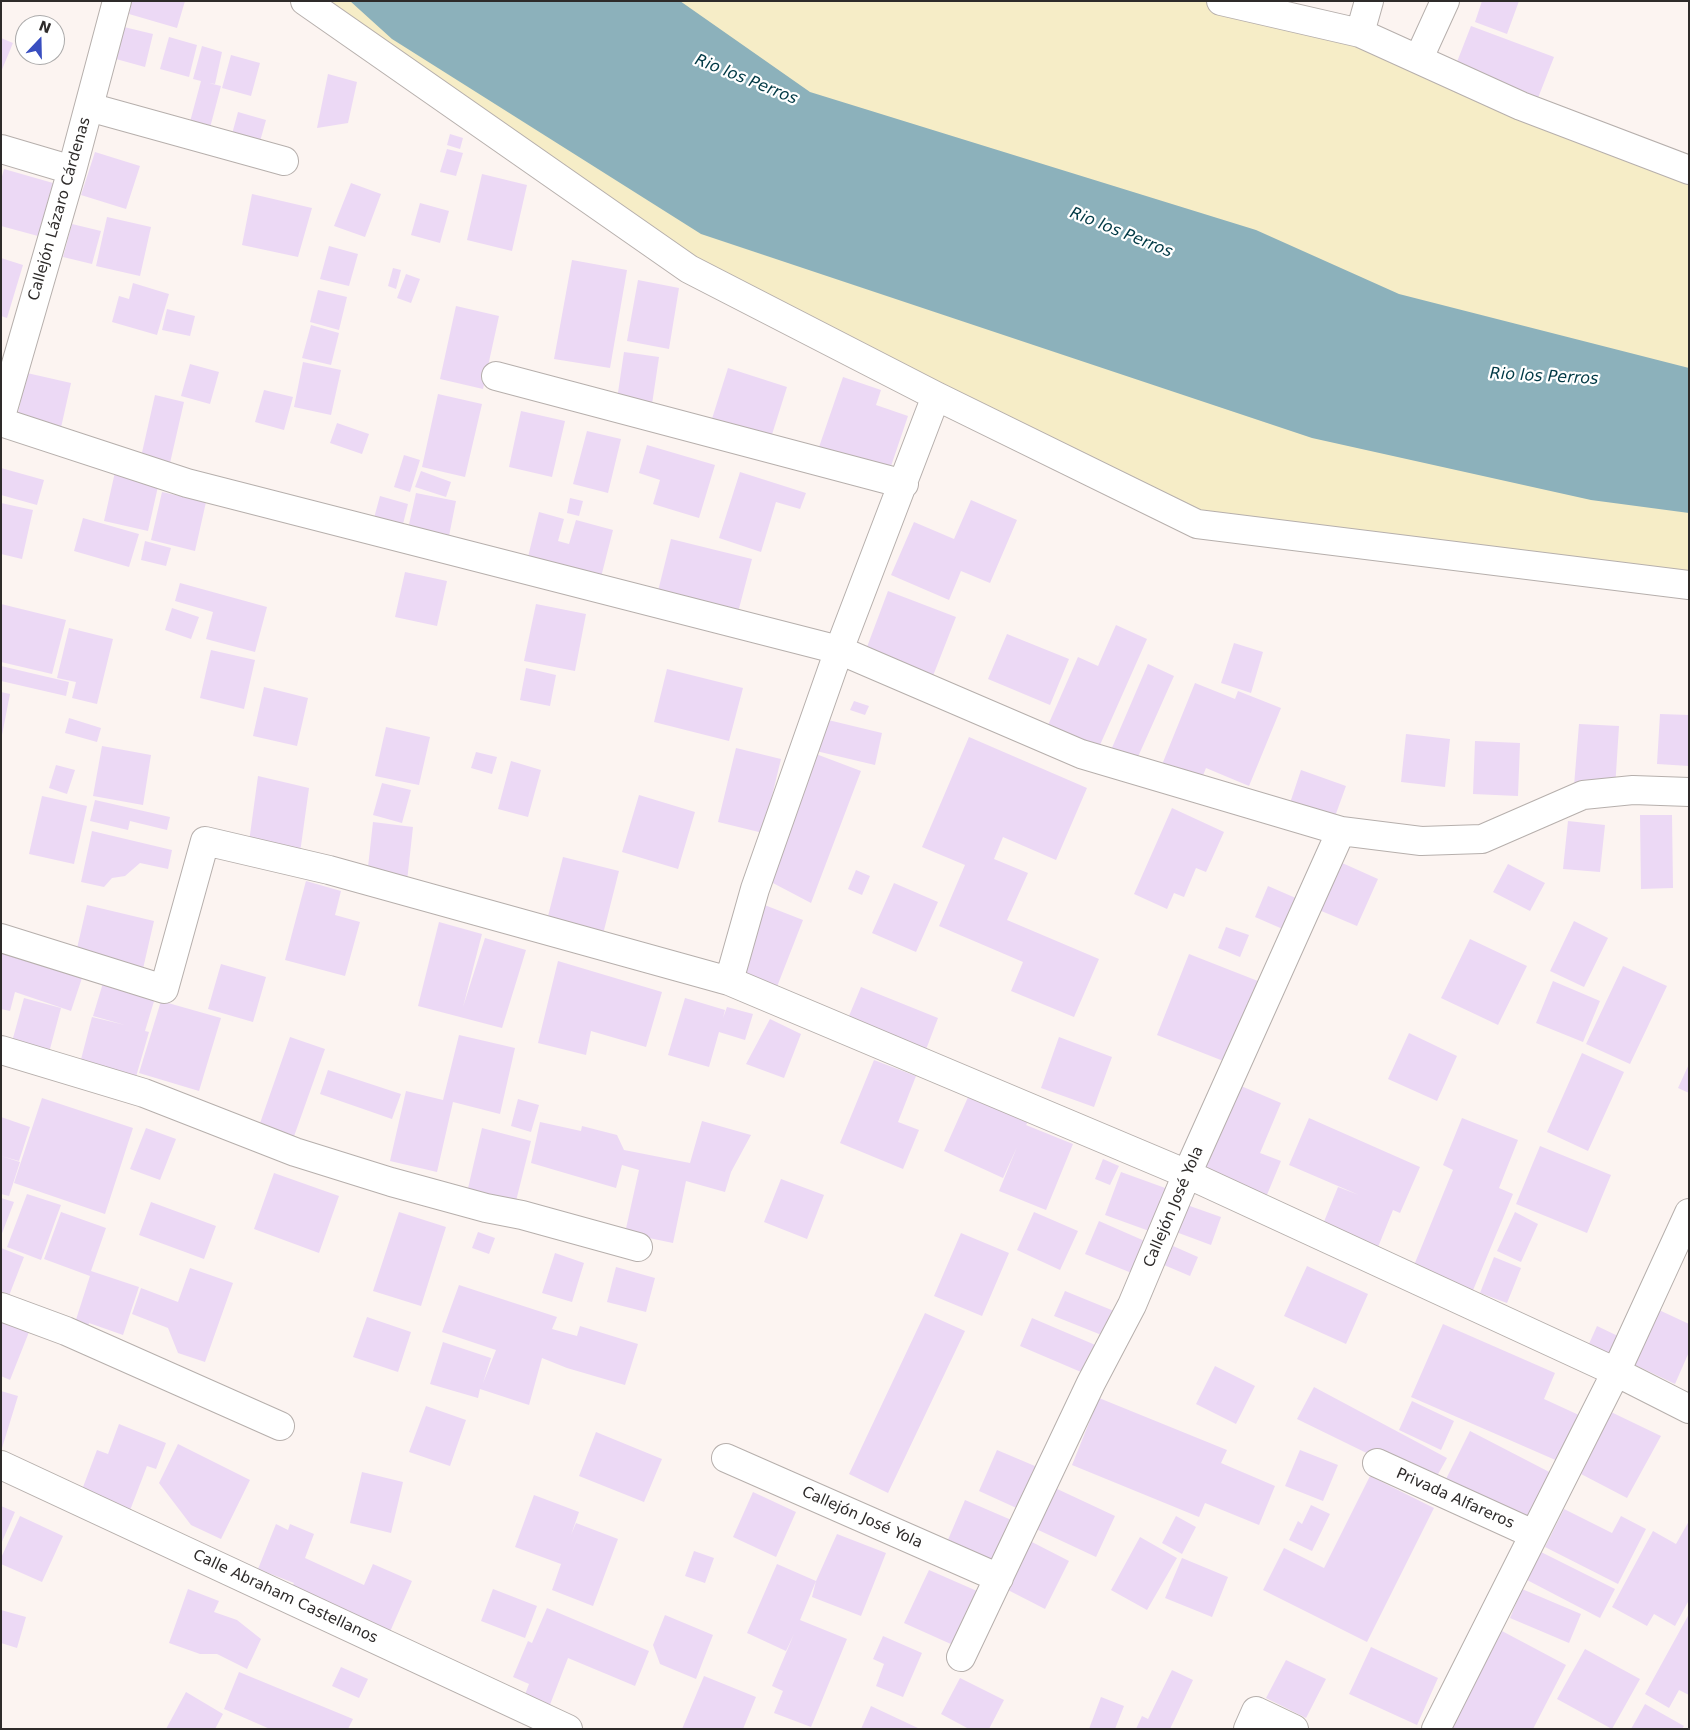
<!DOCTYPE html>
<html>
<head>
<meta charset="utf-8">
<style>
  body { margin:0 }
  #map { position:relative; width:1690px; height:1730px; overflow:hidden; background:#fcf4f1; font-family:"DejaVu Sans",sans-serif }
  canvas { display:block }
  .frame { position:absolute; inset:0; border:2px solid #2e2b2a; pointer-events:none }
  .north { position:absolute; left:15px; top:15px; width:50px; height:50px; box-sizing:border-box; background:#fff; border:1px solid #abaaaa; border-radius:50%; rotate:21deg; font-size:14px; font-weight:700; line-height:20px; text-align:center; color:#2e2b2a }
  .north::after { content:''; display:block; margin:auto; width:18px; height:22px; background:#394ec0; clip-path:polygon(50% 0,100% 100%,50% 72%,0 100%) }
</style>
</head>
<body>
<div id="map">
<canvas width="1690" height="1730"></canvas>
<div class="frame"></div>
<div class="north">N</div>
</div>
<script>
const g = document.querySelector('canvas').getContext('2d');
g.lineJoin = 'round';
function fill(path, color) { g.fillStyle = color; g.fill(path, 'evenodd'); }
const poly = rows => new Path2D(rows.map(r => 'M' + r).join(''));
function strokePath(path, color, width, dash) { g.strokeStyle = color; g.lineWidth = width; g.lineCap = dash ? 'butt' : 'round'; g.setLineDash(dash || []); g.stroke(path); }
function drawText(font, color, halo, rows, align = 'center') {
  g.font = font + ' "DejaVu Sans",sans-serif'; g.lineWidth = 4.5; g.setLineDash([]); g.textBaseline = 'middle'; g.strokeStyle = halo; g.fillStyle = color; for (const [text, x, y, turn = 0] of rows) {
    g.save(); g.translate(x, y); g.rotate((+turn || 0) * Math.PI / 180); g.textAlign = isNaN(turn) ? turn : align; if (halo) g.strokeText(text, 0, 0); g.fillText(text, 0, 0); g.restore();
  }
}
const sand = poly([
  [305,1,1221,1,1360,33,1689,170,1689,585,1197,524,689,269]
]);
const water = poly([
  [350,1,680,1,810,92,1256,230,1399,294,1689,368,1689,513,1591,500,1312,438,701,234,392,39]
]);
const building = poly([
  [132,1,185,1,177,28,129,14],
  [1482,1,1519,1,1507,34,1475,22],
  [1471,26,1554,57,1538,98,1455,67],
  [124,27,153,34,145,67,116,59],
  [169,37,197,45,189,77,160,69],
  [1,38,13,43,1,72],
  [202,46,222,52,215,84,209,83,221,86,207,139,187,133,201,81,193,79],
  [231,55,260,63,251,96,222,88],
  [328,74,357,82,348,123,317,128],
  [238,112,266,120,257,152,229,145],
  [450,134,463,138,460,149,447,145],
  [447,149,463,153,456,176,440,172],
  [95,152,140,166,126,209,81,195],
  [4,169,53,183,38,236,1,226,1,180],
  [482,174,527,185,512,251,467,240],
  [351,183,381,194,365,237,334,226],
  [252,194,312,208,298,257,242,245],
  [420,203,449,211,440,243,411,235],
  [107,217,151,227,140,276,96,266],
  [72,224,101,231,92,264,63,257],
  [329,246,358,254,349,286,320,279],
  [1,258,23,265,7,318,1,316],
  [572,260,627,270,610,368,554,359],
  [393,268,401,270,396,289,388,286],
  [406,274,420,279,411,303,397,298],
  [638,280,679,288,669,349,627,341],
  [133,283,169,294,157,335,112,322,119,296,129,299],
  [318,290,347,297,339,330,310,322],
  [456,306,499,316,483,389,440,379],
  [167,309,195,316,190,336,162,330],
  [311,325,339,333,331,365,302,358],
  [624,352,659,357,651,411,616,406],
  [303,362,341,370,331,415,294,407],
  [190,364,219,372,210,404,181,396],
  [728,368,787,387,769,444,710,425],
  [27,373,71,383,60,432,16,422],
  [843,377,881,390,876,405,908,416,888,475,818,450],
  [264,390,293,397,284,430,255,422],
  [438,394,482,404,465,477,422,467],
  [155,395,184,402,170,463,141,457],
  [521,411,565,421,552,477,509,467],
  [337,423,369,434,362,454,330,443],
  [587,431,621,439,608,493,573,484],
  [647,445,715,465,699,518,653,504,660,480,639,473],
  [404,455,420,460,410,492,394,487],
  [1,468,44,480,37,505,1,495],
  [421,471,451,482,446,497,415,487],
  [115,472,159,482,148,531,104,521],
  [740,472,806,493,800,509,776,502,761,552,719,538],
  [162,492,206,502,195,551,151,540],
  [416,493,456,501,447,546,406,538],
  [380,496,408,504,400,536,371,529],
  [570,498,583,501,579,516,567,513],
  [971,500,1017,520,990,583,961,571,949,600,891,575,914,522,954,539],
  [1,503,33,510,22,559,1,554],
  [539,512,564,519,558,541,569,544,576,520,613,530,599,585,526,565],
  [83,518,139,534,129,567,74,551],
  [671,539,752,559,736,620,656,599],
  [145,541,171,548,166,566,141,560],
  [405,572,447,581,437,626,395,617],
  [180,583,267,607,255,652,206,639,213,612,175,601],
  [888,591,956,617,931,681,864,655],
  [1,604,66,620,52,674,1,662],
  [536,604,586,614,575,671,524,661],
  [172,608,199,617,191,639,165,630],
  [1116,625,1147,639,1096,754,1045,732,1078,657,1098,666],
  [69,628,113,639,97,704,72,698,76,682,57,678],
  [1007,634,1069,659,1050,705,988,679],
  [1234,643,1263,652,1251,693,1221,683],
  [211,650,255,660,244,709,200,698],
  [1148,664,1174,676,1133,768,1108,757],
  [1,666,69,682,66,696,1,681],
  [526,668,556,675,550,706,520,700],
  [667,669,743,688,729,741,654,722],
  [1195,683,1235,699,1238,691,1281,708,1249,786,1206,768,1198,788,1159,772],
  [264,687,308,698,297,746,253,736],
  [1,692,10,694,2,735,1,735],
  [854,701,869,706,865,715,850,710],
  [1660,714,1689,715,1689,766,1657,764],
  [69,718,101,728,97,742,65,733],
  [824,719,882,733,875,765,816,751],
  [1579,724,1619,726,1615,789,1574,786],
  [386,727,430,737,419,785,375,776],
  [1406,734,1450,739,1445,787,1401,782],
  [969,737,1087,788,1056,860,1003,837,994,859,1028,873,1007,920,1099,959,1074,1017,1011,991,1023,962,939,926,965,865,922,847],
  [1475,741,1520,743,1518,796,1473,794],
  [102,746,151,755,143,805,93,796],
  [736,748,781,759,763,833,718,822],
  [476,752,497,757,492,774,471,768],
  [816,754,861,771,811,903,771,882],
  [511,761,541,770,528,817,498,809],
  [56,765,75,770,67,794,49,788],
  [1301,770,1346,786,1333,822,1289,806],
  [258,776,309,788,299,860,249,842],
  [382,783,411,790,402,823,373,815],
  [639,795,695,812,678,869,622,852],
  [42,796,87,806,74,864,29,854],
  [95,800,170,817,167,830,130,821,128,830,90,821],
  [1172,808,1224,832,1206,872,1196,868,1184,897,1174,893,1167,909,1134,894],
  [1640,815,1672,815,1673,888,1641,889],
  [1568,821,1605,825,1600,872,1563,869],
  [373,822,413,827,407,881,367,876],
  [92,831,172,850,168,869,140,863,125,876,112,878,104,887,81,882],
  [563,857,619,871,601,942,545,928],
  [1340,862,1378,879,1357,926,1319,910],
  [1508,864,1545,883,1530,911,1493,892],
  [856,870,870,876,862,895,848,889],
  [306,881,341,891,335,915,360,922,345,976,285,960],
  [894,883,938,902,916,952,872,933],
  [1268,886,1298,899,1285,930,1255,917],
  [762,904,803,920,773,997,732,981],
  [87,905,154,921,142,973,75,957],
  [1574,921,1608,938,1584,987,1550,971],
  [439,922,482,934,463,1007,485,938,526,950,502,1028,418,1006],
  [1226,927,1249,935,1240,957,1218,948],
  [1470,939,1527,966,1498,1025,1441,998],
  [1,941,85,969,71,1011,15,992,10,1011,1,1009],
  [1189,954,1263,983,1231,1064,1157,1035],
  [558,961,662,992,646,1047,591,1031,586,1055,538,1043],
  [221,964,266,977,253,1022,208,1009],
  [1623,966,1667,986,1630,1064,1586,1044],
  [106,973,158,988,145,1031,149,1032,133,1087,78,1071,92,1017,125,1025,93,1016],
  [1553,981,1600,1001,1583,1042,1536,1023],
  [861,987,938,1018,922,1060,844,1028],
  [24,998,61,1008,47,1060,10,1049],
  [685,998,725,1010,723,1018,727,1007,753,1014,745,1040,719,1032,709,1067,668,1055],
  [161,1001,221,1018,199,1091,139,1073],
  [770,1019,801,1034,784,1078,746,1064],
  [1409,1033,1457,1056,1437,1101,1388,1079],
  [459,1035,515,1048,500,1114,453,1102,437,1172,390,1161,406,1091,443,1100],
  [290,1037,325,1049,292,1142,258,1129],
  [1059,1037,1112,1057,1094,1107,1041,1088],
  [1582,1053,1624,1072,1588,1151,1547,1132],
  [874,1060,916,1076,898,1122,919,1130,903,1169,840,1143],
  [1689,1064,1689,1093,1678,1088],
  [328,1070,401,1094,392,1119,320,1094],
  [1234,1083,1281,1103,1260,1153,1281,1161,1264,1202,1196,1175],
  [969,1095,1028,1122,1026,1125,1073,1144,1046,1210,999,1191,1017,1147,1003,1178,944,1151],
  [42,1098,133,1128,105,1214,14,1183],
  [518,1099,539,1105,531,1132,511,1126],
  [1,1117,30,1127,19,1161,1,1156],
  [1309,1118,1420,1167,1400,1213,1393,1210,1376,1252,1321,1229,1338,1187,1359,1195,1289,1165],
  [1462,1118,1518,1140,1499,1188,1513,1194,1469,1300,1410,1275,1453,1170,1443,1165],
  [702,1121,751,1135,731,1172,725,1192,686,1181,673,1243,625,1233,639,1170,622,1165,616,1188,531,1163,540,1122,581,1131,582,1126,617,1135,624,1150,690,1163],
  [146,1128,176,1139,160,1180,130,1169],
  [482,1128,531,1141,514,1209,466,1197],
  [1540,1146,1611,1175,1587,1233,1516,1204],
  [1,1156,20,1162,9,1196,1,1194],
  [1103,1159,1119,1166,1110,1185,1095,1179],
  [1121,1172,1168,1189,1152,1232,1105,1215],
  [274,1173,339,1196,319,1253,254,1229],
  [781,1179,824,1195,807,1239,764,1222],
  [27,1194,61,1205,41,1260,7,1247],
  [1,1198,14,1202,1,1236],
  [151,1202,216,1226,204,1259,139,1235],
  [1187,1205,1221,1217,1211,1245,1176,1232],
  [61,1212,106,1228,91,1271,139,1287,123,1335,89,1323,85,1337,72,1332,90,1276,44,1259],
  [399,1212,446,1227,421,1306,373,1291],
  [1034,1212,1078,1231,1060,1270,1017,1250],
  [1515,1212,1538,1224,1521,1262,1497,1251],
  [1099,1221,1147,1242,1134,1274,1085,1254],
  [478,1232,495,1238,489,1254,472,1248],
  [961,1233,1009,1253,982,1316,934,1296],
  [1173,1246,1198,1257,1190,1276,1164,1265],
  [1,1248,24,1257,5,1306,1,1305],
  [555,1253,584,1263,572,1302,542,1293],
  [1494,1257,1521,1268,1507,1303,1480,1293],
  [1307,1266,1368,1294,1346,1344,1284,1316],
  [616,1267,655,1278,646,1312,607,1302],
  [190,1268,233,1283,205,1362,178,1353,168,1328,132,1314,141,1288,178,1302],
  [459,1285,557,1317,552,1329,577,1336,580,1326,638,1344,625,1385,567,1368,542,1358,529,1405,480,1389,478,1398,430,1384,443,1342,491,1358,483,1383,496,1350,442,1332],
  [1065,1291,1114,1311,1104,1336,1054,1316],
  [1659,1310,1689,1324,1689,1352,1675,1384,1633,1364],
  [925,1313,965,1331,888,1493,849,1474],
  [367,1317,411,1332,398,1372,353,1357],
  [1032,1318,1100,1347,1088,1375,1020,1346],
  [1,1321,29,1332,10,1380,1,1376],
  [1443,1324,1555,1373,1544,1399,1581,1416,1560,1462,1411,1397],
  [1597,1326,1620,1337,1607,1366,1584,1355],
  [1215,1366,1255,1386,1236,1424,1196,1404],
  [1314,1387,1447,1458,1432,1485,1297,1419],
  [1,1391,18,1396,2,1448,1,1448],
  [1099,1398,1227,1450,1221,1463,1275,1486,1259,1525,1205,1503,1199,1517,1072,1465],
  [1412,1401,1454,1421,1441,1450,1399,1430],
  [426,1406,466,1420,450,1466,409,1452],
  [1611,1412,1661,1436,1627,1498,1581,1474],
  [119,1424,166,1443,156,1469,147,1466,129,1513,80,1495,97,1450,108,1454],
  [1470,1431,1557,1476,1530,1529,1443,1485],
  [596,1432,662,1459,644,1502,579,1476],
  [178,1444,250,1480,221,1539,191,1525,159,1483],
  [997,1450,1042,1469,1023,1511,979,1491],
  [1300,1450,1338,1465,1323,1501,1285,1486],
  [362,1472,403,1482,391,1533,350,1523],
  [1370,1476,1434,1508,1367,1642,1263,1590,1284,1548,1324,1568],
  [1053,1487,1115,1516,1096,1557,1034,1528],
  [753,1492,796,1512,776,1557,733,1537],
  [534,1495,579,1512,571,1535,576,1523,618,1539,593,1606,552,1590,561,1564,515,1547],
  [965,1500,1016,1522,995,1571,944,1549],
  [1311,1505,1330,1514,1312,1551,1289,1540,1298,1521,1302,1524],
  [1,1506,15,1512,1,1544],
  [1564,1509,1612,1533,1621,1516,1646,1529,1618,1584,1545,1547],
  [20,1516,63,1536,42,1582,1,1564,1,1558],
  [1176,1516,1196,1527,1182,1554,1162,1543],
  [1689,1521,1689,1600,1675,1626,1654,1614,1647,1626,1612,1607,1653,1531,1676,1544],
  [276,1524,288,1530,290,1524,314,1534,305,1558,364,1585,373,1564,412,1581,386,1641,287,1596,294,1583,258,1569],
  [837,1534,886,1553,861,1616,812,1597,816,1581],
  [1140,1537,1177,1558,1147,1610,1111,1590],
  [1030,1541,1069,1561,1045,1609,1006,1589],
  [694,1551,714,1558,705,1583,685,1576],
  [1541,1552,1615,1589,1600,1618,1527,1580],
  [1182,1558,1228,1577,1212,1617,1165,1598],
  [777,1564,816,1581,800,1620,847,1639,811,1727,774,1713,783,1691,772,1686,794,1634,786,1651,747,1633],
  [929,1570,977,1591,953,1645,904,1623],
  [188,1589,219,1601,214,1612,237,1620,261,1639,247,1669,217,1654,200,1654,169,1643],
  [493,1589,537,1606,525,1638,481,1621],
  [1522,1589,1581,1614,1569,1643,1510,1618],
  [547,1608,649,1651,635,1686,568,1658,546,1715,521,1705,529,1684,513,1677,528,1641,532,1643],
  [1,1610,26,1617,17,1648,1,1643],
  [1689,1614,1689,1695,1679,1690,1669,1708,1645,1694],
  [665,1615,713,1635,696,1679,660,1664,653,1645],
  [1502,1631,1566,1665,1533,1729,1451,1729],
  [883,1636,922,1653,903,1697,876,1686,884,1664,873,1659],
  [1371,1647,1438,1678,1417,1725,1349,1694],
  [1585,1649,1640,1679,1612,1729,1557,1699],
  [1286,1660,1326,1679,1306,1718,1266,1698],
  [341,1667,368,1679,359,1698,332,1686],
  [1172,1670,1193,1680,1170,1729,1136,1729,1142,1716,1148,1719],
  [239,1672,353,1719,348,1729,270,1729,224,1709],
  [704,1676,756,1697,743,1729,682,1729],
  [960,1678,1004,1700,989,1729,969,1729,941,1714],
  [186,1692,223,1714,215,1729,166,1729],
  [1101,1697,1124,1706,1115,1729,1089,1729],
  [1645,1704,1684,1726,1682,1729,1631,1729],
  [871,1706,920,1729,861,1729]
]);
const minor = poly([
  [305,1,689,269,936,396,1197,524,1689,585],
  [1221,1,1360,33,1521,106,1689,170],
  [1360,33,1369,1],
  [1419,58,1445,1],
  [89,107,284,161],
  [1,149,72,170],
  [496,376,904,484],
  [1,416,72,170,117,1],
  [1,422,187,483,839,650,1081,754,1341,831,1421,841,1482,839,1583,795,1633,790,1689,792],
  [1,938,164,989,205,841,329,870,729,981,1187,1174,1616,1372,1689,1409],
  [729,981,755,889,839,650,936,396],
  [1,1050,144,1093,295,1152,391,1182,486,1208,522,1215,638,1247],
  [1,1307,66,1331,280,1426],
  [726,1458,999,1578],
  [1377,1463,1533,1534],
  [1,1465,568,1729],
  [961,1657,1091,1383,1132,1305,1187,1174,1341,831],
  [1248,1729,1256,1711,1294,1729],
  [1436,1729,1616,1372,1689,1213]
]);
const streetNames = [
  ["Callejón Lázaro Cárdenas",60,209,-74],
  ["Callejón José Yola",1174,1207,-67],
  ["Privada Alfareros",1455,1499,24],
  ["Callejón José Yola",862,1518,24],
  ["Calle Abraham Castellanos",285,1597,25]
];
const waterNames = [
  ["Rio los Perros",746,80,22],
  ["Rio los Perros",1121,233,22],
  ["Rio los Perros",1544,377,3]
];
fill(sand, '#f6edc7');
fill(water, '#8cb1bb');
fill(building, '#ecd9f5');
strokePath(minor, '#b6afac', 30);
strokePath(minor, '#fff', 28);
drawText('15px', '#2e2b2a', '#fff', streetNames);
drawText('italic 16px', '#003945', '#fff', waterNames);
</script>
</body>
</html>
